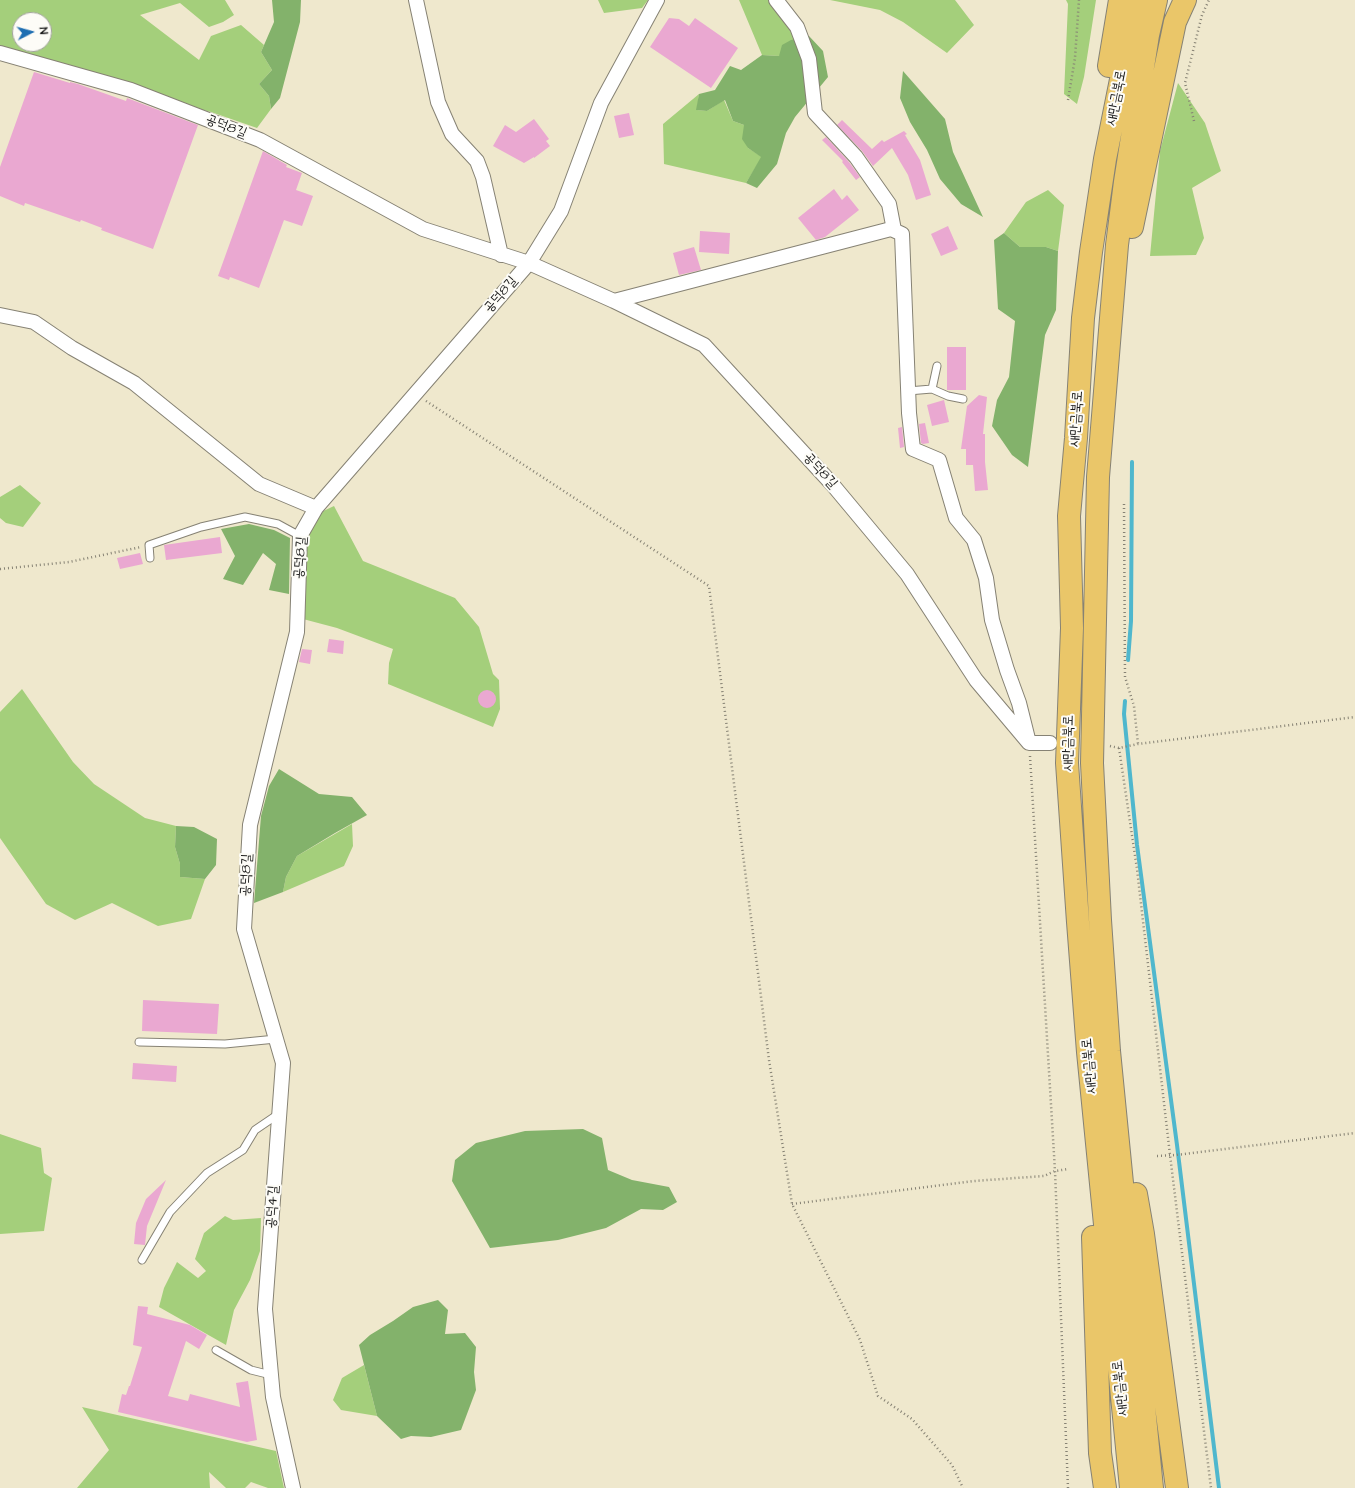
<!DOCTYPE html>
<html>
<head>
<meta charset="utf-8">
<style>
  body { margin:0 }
  #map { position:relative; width:1355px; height:1488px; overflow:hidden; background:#efe8cd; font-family:"Architects Daughter",sans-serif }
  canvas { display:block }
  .north { position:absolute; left:12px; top:12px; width:40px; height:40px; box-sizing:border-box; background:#fdfcf7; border:1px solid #a3a29f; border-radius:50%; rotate:84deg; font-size:11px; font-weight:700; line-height:16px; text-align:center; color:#1c1c1c }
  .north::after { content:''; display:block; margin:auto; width:14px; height:18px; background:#1f6fb2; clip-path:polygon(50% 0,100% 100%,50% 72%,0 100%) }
</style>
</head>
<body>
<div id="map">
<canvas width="1355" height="1488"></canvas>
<div class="north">N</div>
</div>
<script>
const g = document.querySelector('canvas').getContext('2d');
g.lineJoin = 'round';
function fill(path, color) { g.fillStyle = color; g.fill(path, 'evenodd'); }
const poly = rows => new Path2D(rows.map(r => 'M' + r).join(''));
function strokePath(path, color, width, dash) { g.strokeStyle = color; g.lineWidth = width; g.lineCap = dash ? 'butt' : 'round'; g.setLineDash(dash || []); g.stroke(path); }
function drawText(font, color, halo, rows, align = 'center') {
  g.font = font + ' "Architects Daughter","Poor Story",sans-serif'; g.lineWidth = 4; g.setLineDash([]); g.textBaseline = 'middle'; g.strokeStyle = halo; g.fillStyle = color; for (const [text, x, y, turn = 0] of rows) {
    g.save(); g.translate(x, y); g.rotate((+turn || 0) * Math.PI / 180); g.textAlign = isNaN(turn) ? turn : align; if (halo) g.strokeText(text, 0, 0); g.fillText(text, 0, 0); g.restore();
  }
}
const green = poly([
  [0,0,225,0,234,15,223,22,209,27,180,3,140,15,199,60,211,36,241,25,264,45,261,52,272,70,259,84,269,96,271,109,257,128,211,112,187,106,0,48],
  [20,20,44,20,44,44,20,44],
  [598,0,648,0,642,8,604,13],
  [739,0,769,0,797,39,779,56,762,55],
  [830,0,955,0,974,25,947,53,903,22,880,10],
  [1066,0,1096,0,1084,77,1077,104,1064,94,1068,4],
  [1178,83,1205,123,1221,171,1192,188,1204,238,1196,255,1150,256,1160,151],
  [699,94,697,110,707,111,724,100,733,121,744,125,748,148,762,157,746,183,664,164,663,124],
  [1048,190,1064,205,1058,251,1046,247,1020,247,1004,233,1026,202],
  [20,485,41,503,23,527,6,523,0,518,0,497],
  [334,506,363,561,455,598,479,627,493,674,499,680,500,709,493,727,388,684,389,663,393,649,337,628,303,619,307,540,317,514],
  [22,689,73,762,94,784,145,818,176,826,175,847,180,864,180,877,205,879,191,919,158,926,112,903,75,920,46,904,0,838,0,712],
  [352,824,353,846,344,866,283,892,286,877,297,856],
  [0,1134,41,1148,44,1173,52,1178,44,1231,0,1234],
  [225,1216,233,1220,261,1218,260,1251,250,1280,234,1310,226,1345,159,1307,164,1288,177,1262,198,1278,206,1271,195,1259,204,1233],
  [364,1365,377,1416,341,1410,333,1400,342,1378],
  [82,1407,276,1451,284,1488,268,1488,251,1482,245,1488,226,1488,209,1472,210,1488,77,1488,109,1450]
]);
const forest = poly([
  [272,0,301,0,300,22,280,98,271,109,269,96,259,84,272,70,261,52,274,22],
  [809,36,823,51,828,77,795,117,786,133,777,164,757,188,746,183,761,157,748,148,742,139,744,125,733,121,725,100,707,111,696,110,699,94,715,90,730,66,741,70,762,55,779,56,782,45,791,40],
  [903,71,945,119,953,152,983,217,961,204,940,179,927,150,910,122,900,98],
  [1004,233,1020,247,1046,247,1058,251,1056,310,1045,335,1028,467,1012,455,992,426,997,400,1009,377,1015,321,998,309,994,240],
  [249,524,274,530,290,538,289,594,269,590,276,564,263,553,243,585,223,579,235,556,221,529],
  [279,769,319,794,352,797,367,815,335,833,297,856,286,877,283,892,254,903,261,816,269,786],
  [176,826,194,827,217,839,216,865,205,879,180,877,180,864,175,847],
  [583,1129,602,1138,608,1170,632,1180,669,1187,677,1202,663,1210,641,1209,606,1228,558,1240,490,1248,452,1181,455,1160,476,1143,525,1131],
  [438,1300,448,1310,445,1334,465,1333,476,1347,474,1372,476,1390,461,1430,431,1437,411,1436,401,1439,377,1416,359,1345,370,1335,393,1321,413,1307]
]);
const stream = poly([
  [1128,660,1131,621,1132,462],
  [1125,701,1124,714,1137,845,1177,1145,1219,1488]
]);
const building = poly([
  [669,18,679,19,689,26,695,18,738,48,711,88,650,47],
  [34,72,70,83,70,82,78,84,126,101,127,98,198,125,153,249,101,230,102,228,81,220,80,222,25,203,24,206,0,196,0,167],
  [629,113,634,135,619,138,614,116],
  [534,119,549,139,546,141,550,146,534,158,534,157,524,163,493,146,505,125,516,132],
  [842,120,872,149,882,140,884,142,904,131,907,134,905,135,920,160,931,195,916,200,908,175,892,148,873,166,862,151,837,125],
  [826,137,849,162,860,177,856,180,842,162,843,161,822,140],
  [263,151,287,165,286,167,302,173,296,190,313,196,302,226,284,220,259,288,230,277,229,280,218,276],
  [834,189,842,200,847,195,859,210,825,237,816,240,798,218],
  [948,226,958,249,941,256,931,234],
  [700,231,730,233,729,254,699,252],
  [694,247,701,270,679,275,673,253],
  [947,347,966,347,966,390,947,390],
  [979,395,987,397,983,434,985,434,985,462,988,490,975,491,973,465,966,465,966,449,961,449,967,406],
  [944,400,949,422,932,426,927,405],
  [925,423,929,443,923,444,921,443,919,424],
  [902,427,904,447,900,448,898,428],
  [220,537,222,553,166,560,164,545],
  [140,553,143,564,120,569,117,558],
  [329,639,344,641,343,654,327,652],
  [302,649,312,650,310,664,299,662],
  '478 699a9 9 0 1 1 18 0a9 9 0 1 1-18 0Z',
  [143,1000,219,1004,217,1034,142,1031],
  [133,1063,177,1066,176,1082,132,1079],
  [166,1180,147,1226,145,1245,134,1244,136,1223,146,1199],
  [138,1306,148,1307,147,1314,190,1325,207,1335,199,1349,186,1341,168,1396,188,1401,190,1394,240,1407,236,1383,248,1381,257,1440,247,1442,118,1412,122,1394,126,1395,129,1386,130,1386,142,1347,133,1345]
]);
const path = poly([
  [1068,100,1075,58,1079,0],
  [1194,121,1185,83,1202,15,1209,0],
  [426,401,709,586,769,1060,792,1204,860,1340,878,1396,912,1419,952,1465,963,1488],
  [1124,504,1125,677,1134,706,1138,744],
  [0,569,69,562,141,547],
  [1110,746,1119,748,1138,744,1355,717],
  [1119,748,1137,869,1170,1155,1211,1488],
  [1030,756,1055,1171,1068,1488],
  [1157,1156,1176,1155,1355,1133],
  [792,1204,974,1181,1044,1176,1055,1171,1068,1169]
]);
const service = poly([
  [932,389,948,396,963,399],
  [908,391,932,389,937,366],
  [150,558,149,545,201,527,245,517,278,524,300,536],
  [139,1042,225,1044,276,1039],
  [142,1260,170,1212,207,1173,243,1150,255,1130,280,1113],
  [216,1350,251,1370,271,1375]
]);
const minor = poly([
  [416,0,438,102,452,134,477,161,483,177,501,255],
  [776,0,797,27,809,59,815,113,856,157,889,204,894,230],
  [0,53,131,90,260,140,423,229,529,263,614,301,704,345,832,484,907,574,976,680,1029,743,1050,743],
  [614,301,891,229,902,234,909,413,913,449,939,460,956,518,974,540,986,578,992,620,1007,670,1019,703,1028,739],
  [0,315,34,322,72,348,134,383,259,484,316,508],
  [293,1488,273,1397,265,1309,283,1063,244,929,250,825,297,632,300,536,316,508,529,263,561,211,601,103,657,0]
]);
const trunk = poly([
  [1109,66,1120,0],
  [1132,227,1175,22,1185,0],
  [1136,1194,1143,1234,1177,1488],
  [1093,1237,1100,1453,1105,1488],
  [1131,1488,1088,1052,1078,922,1067,763,1072,628,1069,516,1076,438,1083,318,1091,252,1105,159,1137,0],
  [1152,1488,1109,1051,1100,920,1092,763,1098,477,1117,245,1125,182,1148,35,1156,0]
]);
const streetNames = [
  ["새만금북로",1117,98,-79],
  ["공덕8길",226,127,21],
  ["공덕8길",501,295,-49],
  ["새만금북로",1077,419,-86],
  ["공덕8길",820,471,48],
  ["공덕8길",301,558,-85],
  ["새만금북로",1069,743,-89],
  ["공덕8길",247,875,-87],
  ["새만금북로",1090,1066,-95],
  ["공덕4길",273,1207,-86],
  ["새만금북로",1121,1388,-96]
];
fill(green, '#a4cf7b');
fill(forest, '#83b26b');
strokePath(stream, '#4fb7cd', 4);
fill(building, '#eaa8d1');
strokePath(service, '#868274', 9);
strokePath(minor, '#868274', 16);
strokePath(trunk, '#868274', 24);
strokePath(path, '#868274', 2.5, [1, 3]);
strokePath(service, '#fff', 7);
strokePath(minor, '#fff', 14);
strokePath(trunk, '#eac669', 22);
drawText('14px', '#1c1c1c', '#fdfcf7', streetNames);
</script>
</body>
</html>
